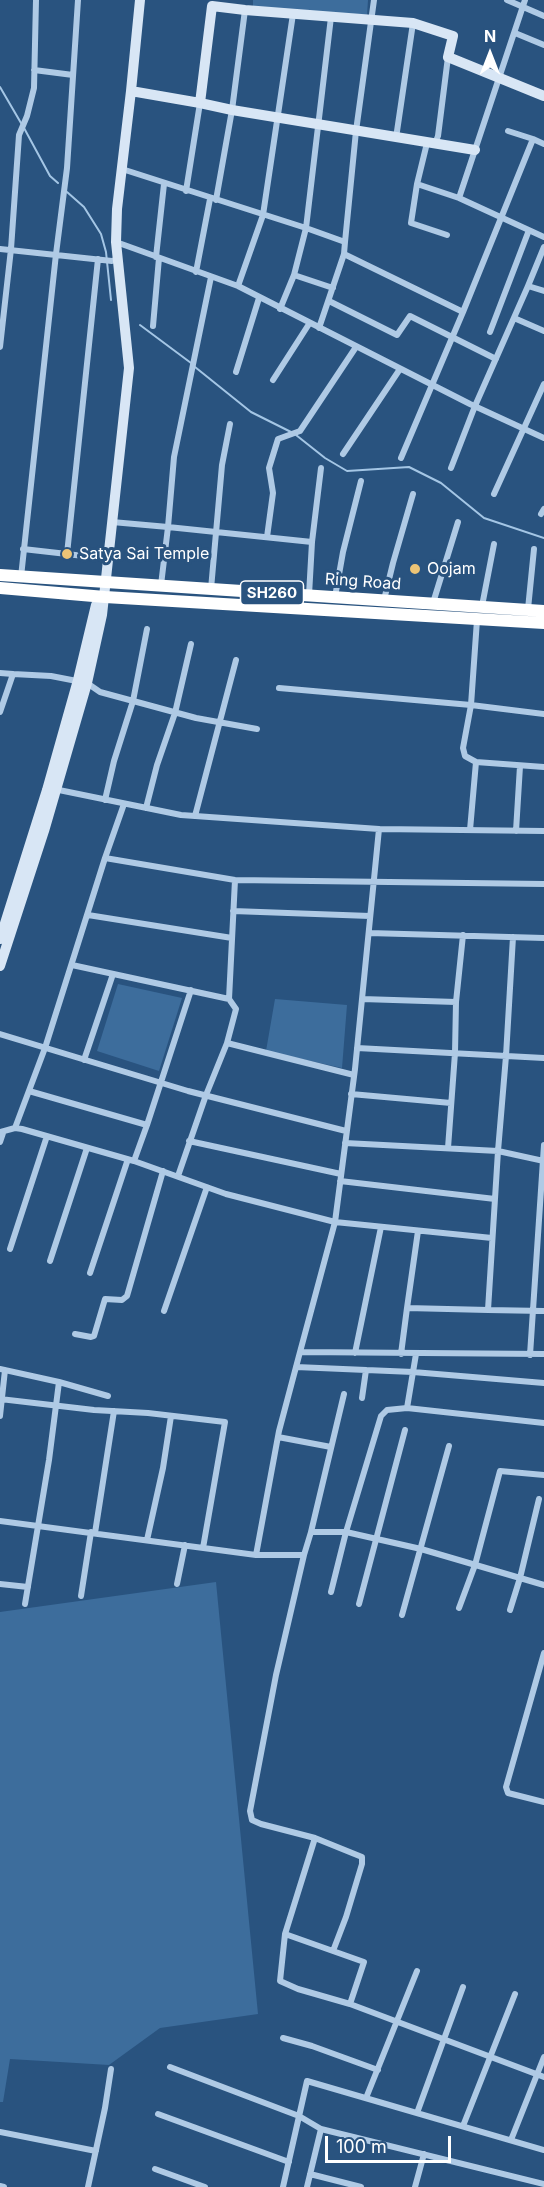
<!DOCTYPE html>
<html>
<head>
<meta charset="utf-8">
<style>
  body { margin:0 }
  #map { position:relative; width:544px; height:2187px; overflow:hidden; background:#29537f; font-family:Inter,sans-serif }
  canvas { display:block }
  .north { position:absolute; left:460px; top:24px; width:60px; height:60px; -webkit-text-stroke:4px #29537f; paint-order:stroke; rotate:0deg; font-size:16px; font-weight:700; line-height:24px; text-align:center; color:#fff }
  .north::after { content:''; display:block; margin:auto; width:21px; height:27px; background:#fff; clip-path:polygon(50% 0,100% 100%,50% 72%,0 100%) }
  .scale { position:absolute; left:325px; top:2136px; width:126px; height:27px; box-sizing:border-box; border:3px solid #fff; border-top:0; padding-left:8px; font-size:18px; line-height:21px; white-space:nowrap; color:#fff; -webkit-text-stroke:4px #29537f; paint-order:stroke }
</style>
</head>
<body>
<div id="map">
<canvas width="544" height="2187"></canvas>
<div class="north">N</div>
<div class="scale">100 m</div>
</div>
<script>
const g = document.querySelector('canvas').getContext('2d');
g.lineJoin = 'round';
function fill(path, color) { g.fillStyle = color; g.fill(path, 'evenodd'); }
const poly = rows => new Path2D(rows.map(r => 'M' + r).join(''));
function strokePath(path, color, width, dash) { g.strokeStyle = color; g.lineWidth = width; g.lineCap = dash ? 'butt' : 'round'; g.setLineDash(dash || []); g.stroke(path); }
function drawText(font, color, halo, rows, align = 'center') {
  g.font = font + ' Inter,sans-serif'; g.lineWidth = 6; g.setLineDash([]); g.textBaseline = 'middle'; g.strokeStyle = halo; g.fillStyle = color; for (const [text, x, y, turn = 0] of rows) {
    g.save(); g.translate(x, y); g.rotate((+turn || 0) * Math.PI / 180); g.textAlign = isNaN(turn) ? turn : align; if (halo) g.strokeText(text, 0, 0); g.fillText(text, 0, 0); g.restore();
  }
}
const green = poly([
  [253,0,368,0,367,15,253,7],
  [118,984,182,998,159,1071,97,1051],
  [275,999,347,1005,342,1068,266,1051],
  [216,1582,258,2014,160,2028,109,2065,10,2059,3,2102,0,2102,0,1612]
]);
const stream = poly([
  [0,87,21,123],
  [24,128,50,176,58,183],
  [67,192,84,207,101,234,106,252,111,300],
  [140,325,191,363],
  [195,367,251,412,291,432],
  [296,435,325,458,347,471,409,467,441,483,484,518,544,538]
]);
const street = poly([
  [507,0,544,16],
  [525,0,459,198,544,237],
  [331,17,306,228,345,242,356,131,374,0],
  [515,33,544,45],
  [34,70,73,75],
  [508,131,533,139],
  [396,138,413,23],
  [122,169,306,228,294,275,280,309],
  [417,184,459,198],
  [186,191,200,103],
  [216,200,232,110,245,10],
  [447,235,411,223,417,184,427,143,436,141,438,136,448,57],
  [116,242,238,286,470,404,544,438],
  [345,242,344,254,463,312,533,139,544,144],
  [544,247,528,286,544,291],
  [0,249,112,261,118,259],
  [156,257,164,184],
  [196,272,210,199],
  [294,275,333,288],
  [238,286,263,215,293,14],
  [329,301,397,335,410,316,496,359],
  [514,318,544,331],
  [153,326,159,258],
  [319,328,344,254],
  [490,332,529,230],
  [0,347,11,249,19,135,27,116,34,88,36,0],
  [236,372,259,298],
  [273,380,309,324],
  [343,454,400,369],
  [401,458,463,312],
  [451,468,475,406,528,286],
  [494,494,544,384],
  [541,514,544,509],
  [112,522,168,527,174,457,211,277],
  [267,537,273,493,269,468,278,439,300,431,356,347],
  [23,549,67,554,98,259],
  [67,554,108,559],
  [21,577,56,254,67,168,78,0],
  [161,585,168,527,312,542,321,468],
  [211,589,222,465,230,424],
  [309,595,312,542],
  [335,597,343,552,361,481],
  [384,600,393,563,413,494],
  [433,603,458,522],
  [482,606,494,544],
  [528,609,534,549],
  [477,620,471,705,463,748,465,756,476,762,544,767],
  [0,673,13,674],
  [279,688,471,705,544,714],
  [0,712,13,674,51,676,87,683,100,692,196,718,257,729],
  [105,800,114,761,133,701,147,629],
  [146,808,157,765,175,713,191,644],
  [195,816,236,660],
  [379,829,544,831],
  [470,830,476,762],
  [516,831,520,766],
  [105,858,235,880,544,884],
  [235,880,229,999,236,1009,227,1043,354,1075],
  [233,911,370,916],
  [88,915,232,938],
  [369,933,544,938],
  [513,937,506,1056,498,1151,488,1310,544,1311],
  [72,965,229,999],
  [362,999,456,1002],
  [0,1034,188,1091,346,1131],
  [357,1048,544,1058],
  [84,1060,113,974],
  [29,1091,147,1125,191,990],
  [351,1094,451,1103],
  [15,1128,45,1048,105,858,124,804],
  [0,1132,15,1128,22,1129,134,1161,226,1194,335,1222,355,1069,379,829,181,815,54,789],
  [189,1141,341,1174],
  [0,1142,3,1133],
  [345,1143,498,1151,544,1161],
  [448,1148,455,1053,456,1002,463,935],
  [134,1161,147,1125],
  [178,1176,206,1095,227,1043],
  [340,1181,495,1199],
  [492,1238,335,1222,300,1352,544,1354],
  [10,1249,47,1136],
  [50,1261,87,1148],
  [90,1273,128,1159],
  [407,1308,418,1231],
  [164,1311,207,1187],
  [75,1334,91,1337,94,1336,105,1299,122,1300,127,1296,163,1171],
  [355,1353,381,1227],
  [401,1354,407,1308,488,1310],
  [530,1355,544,1145],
  [296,1367,413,1372,544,1383],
  [0,1369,59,1382,108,1396],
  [362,1398,366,1370],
  [0,1399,94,1410,148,1413,225,1422,203,1548],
  [407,1408,416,1354],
  [0,1416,5,1370],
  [278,1437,331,1447],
  [0,1521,256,1555,304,1555,311,1532,346,1532,421,1549,544,1585],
  [311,1532,344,1394],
  [95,1533,114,1411],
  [147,1540,163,1468,171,1416],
  [256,1555,279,1431,300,1352],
  [304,1555,276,1675,250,1811,252,1820,261,1824,315,1838,285,1934,364,1962,350,2004,544,2077],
  [0,1584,28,1587],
  [177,1584,185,1545],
  [331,1592,346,1532,381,1416,387,1410,407,1408,544,1423],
  [81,1596,91,1532],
  [25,1604,49,1460,59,1382],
  [359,1604,405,1430],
  [459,1608,475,1565,500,1471,544,1475],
  [510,1610,520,1578,539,1499],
  [402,1615,449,1446],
  [544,1653,506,1787,508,1793,544,1802],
  [315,1838,362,1857,362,1864,346,1917,333,1951],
  [285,1934,280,1981,298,1989,350,2004],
  [283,2038,312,2046,378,2070],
  [170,2067,299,2116,321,2129],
  [366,2098,417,1971],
  [417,2113,463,1987],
  [158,2114,289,2162],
  [463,2126,515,1994],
  [0,2132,96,2151],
  [511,2140,544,2057],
  [155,2169,205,2187],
  [310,2174,361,2187],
  [0,2186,4,2187],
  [88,2187,105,2108,111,2069],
  [283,2187,307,2081,544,2150],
  [307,2187,321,2129,544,2184],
  [415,2187,424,2154]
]);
const secondary = poly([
  [131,91,200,103],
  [475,150,232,110,200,103,212,6,245,10,413,23,453,36,448,57,544,96],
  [0,939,47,790,78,680,96,605],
  [0,966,44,831,87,683,102,615,129,368,116,242,117,209,131,91,140,0]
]);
const highway = poly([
  [0,575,544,611],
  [0,588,105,597,544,623]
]);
const markers = [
  [67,554,6,"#ecc476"],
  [415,569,6,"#ecc476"]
];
const shields = [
  [272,593,63]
];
const shieldNames = [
  ["SH260",272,593]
];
const poiNames = [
  ["Satya Sai Temple",79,554],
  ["Oojam",427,569]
];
const streetNames = [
  ["Ring Road",363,582,4]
];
fill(green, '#3d6d9c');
strokePath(stream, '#a4c6e5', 2);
strokePath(street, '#afcae5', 6);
strokePath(secondary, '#d8e6f5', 10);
strokePath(highway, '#fff', 12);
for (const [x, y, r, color] of markers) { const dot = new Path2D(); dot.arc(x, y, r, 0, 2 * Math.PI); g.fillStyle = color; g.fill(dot); strokePath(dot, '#29537f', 2); }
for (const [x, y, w] of shields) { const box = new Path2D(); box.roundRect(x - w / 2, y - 12, w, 24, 4.5); g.fillStyle = '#29537f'; g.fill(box); strokePath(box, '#fff', 1.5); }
drawText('bold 15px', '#fff', null, shieldNames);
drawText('16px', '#fff', '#29537f', poiNames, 'left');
drawText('16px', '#fff', '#29537f', streetNames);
</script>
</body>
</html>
